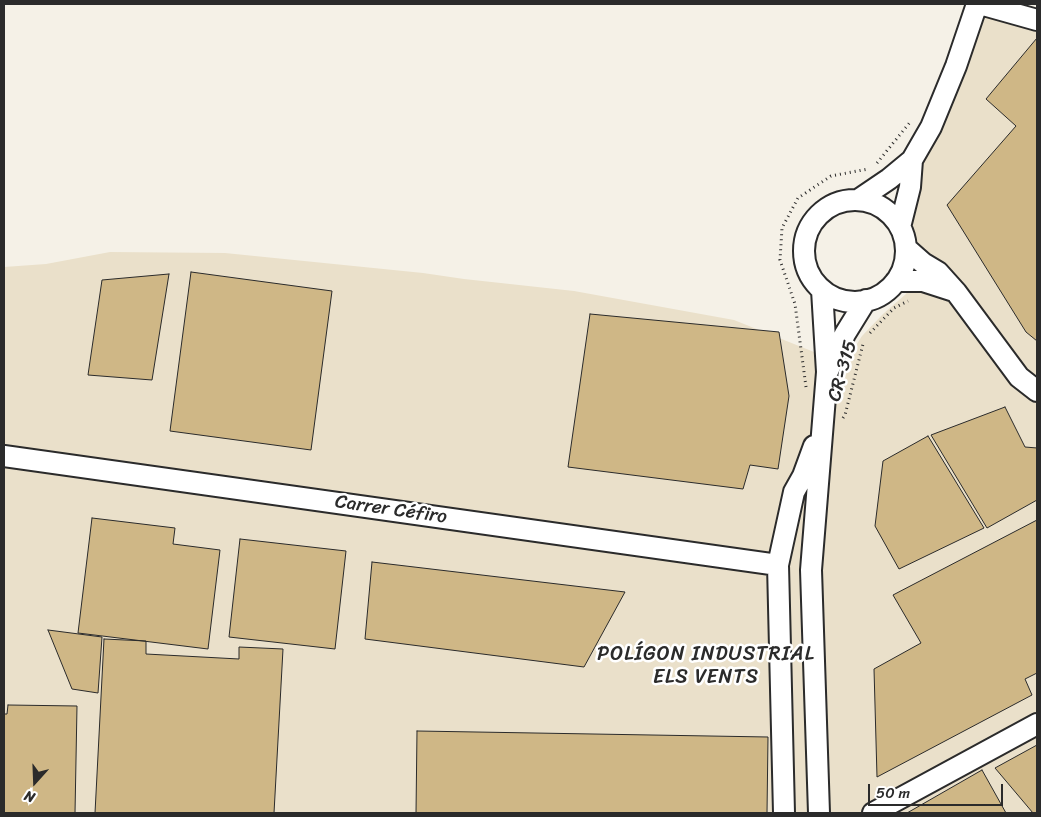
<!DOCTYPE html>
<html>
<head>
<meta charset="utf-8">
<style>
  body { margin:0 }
  #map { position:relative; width:1041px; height:817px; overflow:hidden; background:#f5f1e7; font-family:Sriracha,sans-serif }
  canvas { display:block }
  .frame { position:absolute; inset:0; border:5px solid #2b2b2b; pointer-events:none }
  .north { position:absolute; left:10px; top:757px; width:50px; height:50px; -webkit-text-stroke:4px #fff; paint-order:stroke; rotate:200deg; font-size:14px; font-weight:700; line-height:20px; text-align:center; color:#2b2b2b }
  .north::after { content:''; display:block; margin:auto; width:18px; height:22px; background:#2b2b2b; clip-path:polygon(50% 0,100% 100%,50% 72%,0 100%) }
  .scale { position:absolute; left:868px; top:784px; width:135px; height:22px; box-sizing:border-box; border:2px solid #2b2b2b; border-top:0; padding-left:6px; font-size:15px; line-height:18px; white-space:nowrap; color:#2b2b2b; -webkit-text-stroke:4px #fff; paint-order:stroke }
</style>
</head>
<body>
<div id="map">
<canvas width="1041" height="817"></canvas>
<div class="frame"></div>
<div class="north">N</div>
<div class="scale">50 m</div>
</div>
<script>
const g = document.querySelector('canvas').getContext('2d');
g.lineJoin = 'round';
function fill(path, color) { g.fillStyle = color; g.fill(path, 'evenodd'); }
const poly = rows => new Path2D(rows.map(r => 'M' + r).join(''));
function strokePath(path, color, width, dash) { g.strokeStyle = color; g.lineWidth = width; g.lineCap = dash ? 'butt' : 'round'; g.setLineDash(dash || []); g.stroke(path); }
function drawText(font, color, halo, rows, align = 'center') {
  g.font = font + ' Sriracha,sans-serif'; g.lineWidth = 5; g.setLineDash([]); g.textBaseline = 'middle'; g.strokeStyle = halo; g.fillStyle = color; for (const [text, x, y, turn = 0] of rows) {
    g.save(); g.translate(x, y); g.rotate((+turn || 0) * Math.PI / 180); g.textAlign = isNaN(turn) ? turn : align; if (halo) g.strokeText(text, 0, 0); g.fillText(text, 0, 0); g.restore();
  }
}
const built = poly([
  [980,15,1037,30,1037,813,4,813,4,267,46,264,110,252,225,253,423,273,464,279,574,291,734,320,844,364,862,336,883,314,906,294,918,270,917,242,910,214,920,168,952,101]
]);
const building = poly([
  [1037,38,1037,341,1026,332,947,205,1016,126,986,99,1037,38],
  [191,272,332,291,311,450,170,431,191,272],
  [169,274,152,380,88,375,102,280,169,274],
  [590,314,779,332,789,396,778,469,750,465,743,489,568,467,590,314],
  [1005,407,1025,447,1037,448,1037,500,987,528,931,435,1005,407],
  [928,436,984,528,899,569,875,526,883,461,928,436],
  [92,518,175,528,173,544,220,550,208,649,78,633,92,518],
  [1037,520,1037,673,1025,679,1032,695,877,777,874,669,921,643,893,595,1037,520],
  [240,539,346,551,335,649,229,637,240,539],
  [372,562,625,592,584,667,365,639,372,562],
  [48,630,102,637,98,693,72,689,48,630],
  [104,639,146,641,146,654,239,659,239,647,283,649,274,813,95,813,104,639],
  [8,705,77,706,75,813,4,813,4,714,7,714,8,705],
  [417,731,768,737,767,813,416,813,417,731],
  [1037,745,1037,813,1033,813,995,768,1037,745],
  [982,770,1006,813,907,813,982,770]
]);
const path = poly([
  [877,163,911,121],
  [870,333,894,308,908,301],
  [806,387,795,304,780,260,782,228,798,198,831,176,868,169],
  [843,418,845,415,863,344]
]);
const minor = poly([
  [980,4,1037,20],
  [858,200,889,179,912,160,931,127,956,66,977,4],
  '804 251a51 51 0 1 1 102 0a51 51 0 1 1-102 0Z',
  [900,227,910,187,912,160],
  [906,248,923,263,938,272,956,292,1019,377,1037,391],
  [896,281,923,281,954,291],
  [828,371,845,334,866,300],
  [4,456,778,565],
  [784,813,778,565,794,492,803,476,814,446],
  [819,813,811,570,827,372,822,290],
  [873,813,1037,724]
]);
const streetNames = [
  ["CR-315",843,371,-74],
  ["Carrer Céfiro",391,510,8]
];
const neighbourhoodNames = [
  ["POLÍGON INDUSTRIAL",706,655],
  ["ELS VENTS",706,678]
];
fill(built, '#eae0ca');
fill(building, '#cfb786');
strokePath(building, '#2b2b2b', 1);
strokePath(minor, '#2b2b2b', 24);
strokePath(path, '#2b2b2b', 3, [1, 4]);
strokePath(minor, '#fff', 20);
drawText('19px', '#2b2b2b', '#fff', streetNames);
g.letterSpacing = '1px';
drawText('20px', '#2b2b2b', '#fff', neighbourhoodNames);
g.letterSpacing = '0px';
</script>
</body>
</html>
